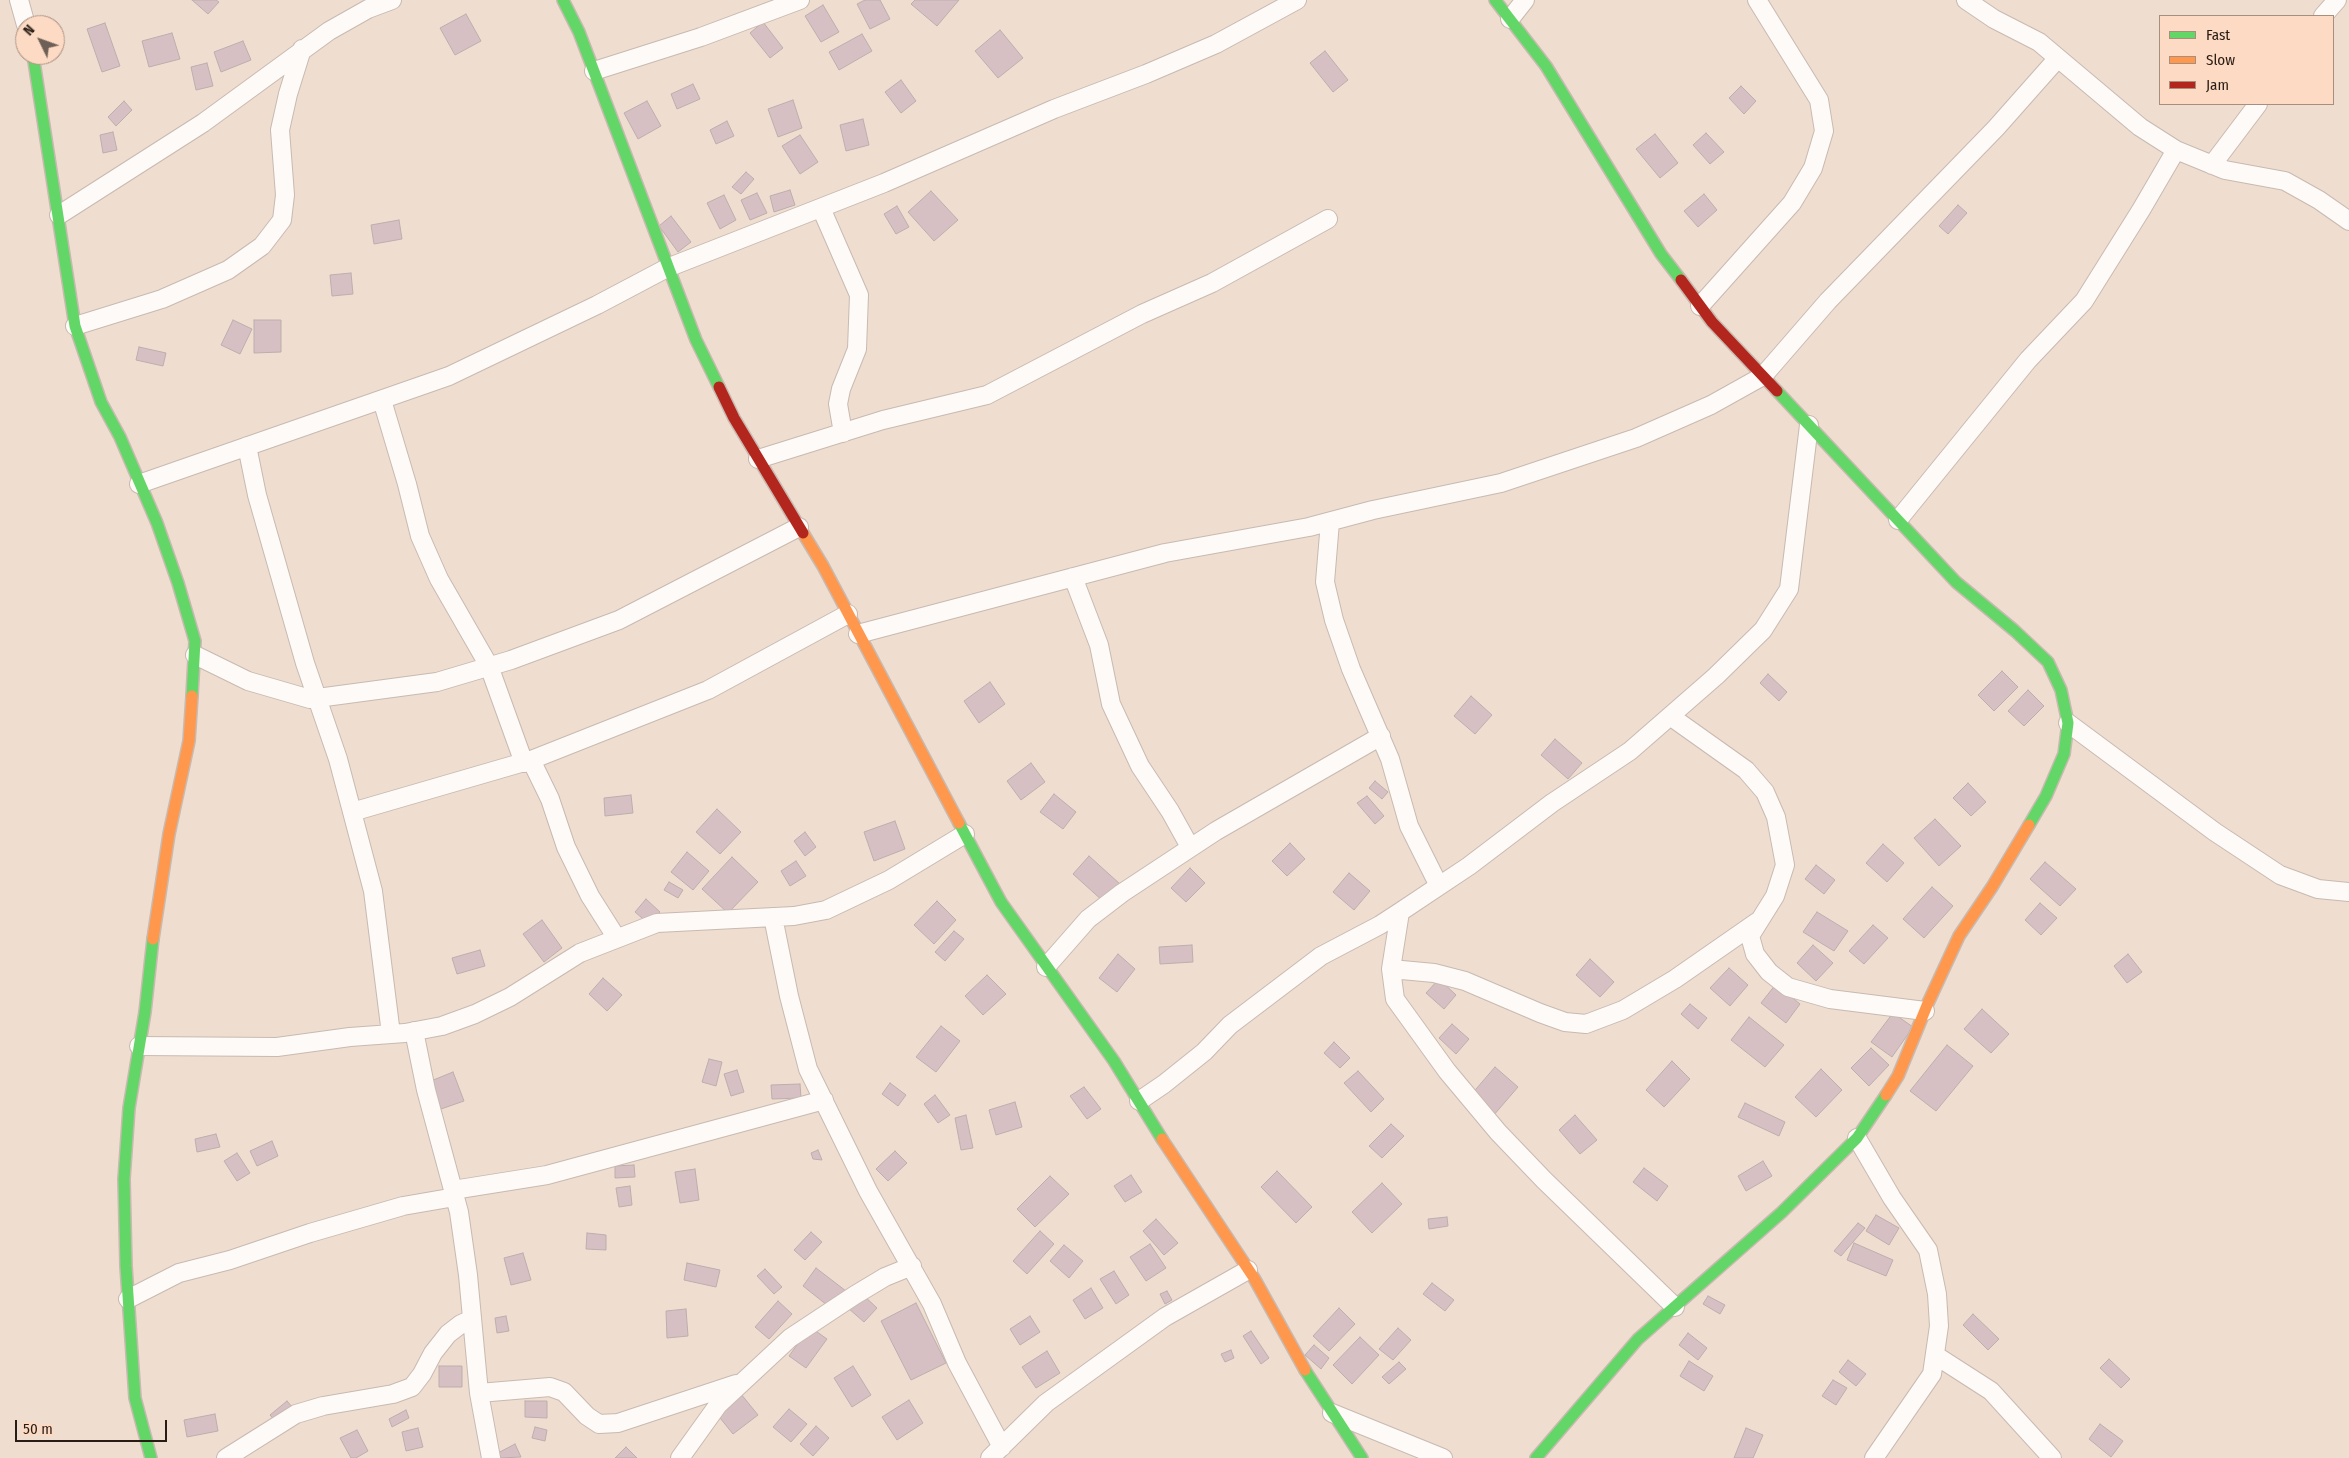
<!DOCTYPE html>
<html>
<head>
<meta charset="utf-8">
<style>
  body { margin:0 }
  #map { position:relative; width:2349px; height:1458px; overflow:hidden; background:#efddd0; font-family:"Fira Sans Condensed",sans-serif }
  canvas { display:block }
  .legend { position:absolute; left:2159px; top:15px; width:175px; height:90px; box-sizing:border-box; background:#fcdac3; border:1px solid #a88e7d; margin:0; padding:6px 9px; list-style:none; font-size:15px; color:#291c14 }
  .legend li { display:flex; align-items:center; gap:10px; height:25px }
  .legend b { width:25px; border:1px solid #a88e7d }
  .north { position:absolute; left:15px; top:15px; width:50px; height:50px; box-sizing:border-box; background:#fcdac3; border:1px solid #a88e7d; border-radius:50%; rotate:312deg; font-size:14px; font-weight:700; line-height:20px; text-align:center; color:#291c14 }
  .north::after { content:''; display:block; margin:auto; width:18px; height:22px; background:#6e6056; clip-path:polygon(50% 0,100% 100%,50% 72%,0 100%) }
  .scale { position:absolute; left:15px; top:1420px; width:152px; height:22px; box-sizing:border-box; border:2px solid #291c14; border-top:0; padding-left:6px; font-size:15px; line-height:18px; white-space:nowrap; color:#291c14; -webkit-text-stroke:4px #fcdac3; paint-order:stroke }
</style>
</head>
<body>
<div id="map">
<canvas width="2349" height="1458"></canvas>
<ul class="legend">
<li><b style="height:6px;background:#63d668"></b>Fast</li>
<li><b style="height:6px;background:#ff974d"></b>Slow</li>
<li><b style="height:6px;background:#b3261e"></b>Jam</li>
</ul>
<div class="north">N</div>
<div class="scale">50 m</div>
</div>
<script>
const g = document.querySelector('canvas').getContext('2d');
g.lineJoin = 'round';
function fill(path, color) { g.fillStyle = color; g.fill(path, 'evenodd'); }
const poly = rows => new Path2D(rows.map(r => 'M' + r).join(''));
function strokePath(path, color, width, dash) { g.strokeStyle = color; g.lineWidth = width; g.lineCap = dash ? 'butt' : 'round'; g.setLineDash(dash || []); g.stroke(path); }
const building = poly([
  [192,0,216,0,219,2,208,14,192,0],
  [865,0,880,0,890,19,870,29,857,4,865,0],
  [915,0,959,0,937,26,911,4,915,0],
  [823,5,839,32,821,42,805,16,823,5],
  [466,14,481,41,455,55,440,28,466,14],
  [763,22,783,48,770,58,750,33,763,22],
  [105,23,120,66,102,72,87,29,105,23],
  [1000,30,1023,58,998,78,975,51,1000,30],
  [172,33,180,59,149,67,142,41,172,33],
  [862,34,872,51,839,70,829,52,862,34],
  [243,41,251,60,221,72,214,52,243,41],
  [1325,51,1348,80,1333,92,1310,63,1325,51],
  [207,63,213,86,196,90,191,67,207,63],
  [901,80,916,101,901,113,885,92,901,80],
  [693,84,700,99,677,109,671,94,693,84],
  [1741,86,1756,101,1744,114,1729,98,1741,86],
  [793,100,802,128,778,137,768,109,793,100],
  [124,101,132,110,116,126,108,117,124,101],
  [647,101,661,126,638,139,624,113,647,101],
  [863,119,869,145,846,151,840,125,863,119],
  [727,121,734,136,716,144,710,130,727,121],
  [113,132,117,150,103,153,100,135,113,132],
  [1706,133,1724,152,1710,164,1693,145,1706,133],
  [1655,134,1678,163,1660,178,1636,149,1655,134],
  [800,135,818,162,800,174,782,146,800,135],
  [746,172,754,179,741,194,732,187,746,172],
  [790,190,795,205,774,212,770,196,790,190],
  [931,191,958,220,934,241,908,212,931,191],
  [757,193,767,213,750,220,741,200,757,193],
  [1704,194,1717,210,1698,227,1684,211,1704,194],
  [724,195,736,220,720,229,707,203,724,195],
  [1958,205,1967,213,1948,234,1939,226,1958,205],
  [897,206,909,227,896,234,884,214,897,206],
  [671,216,691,242,678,252,659,226,671,216],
  [399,220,402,239,374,244,371,225,399,220],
  [351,273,353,294,332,296,330,275,351,273],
  [233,320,252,329,240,354,221,345,233,320],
  [254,320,281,320,281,352,254,353,254,320],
  [139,347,166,353,163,366,136,360,139,347],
  [2002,671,2018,687,1994,711,1978,695,2002,671],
  [1768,674,1787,692,1779,701,1760,683,1768,674],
  [990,682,1005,704,979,723,964,701,990,682],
  [2028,690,2044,706,2024,726,2008,711,2028,690],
  [1471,696,1492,715,1475,734,1454,716,1471,696],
  [1555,739,1582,763,1568,779,1541,755,1555,739],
  [1031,763,1045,782,1021,800,1007,781,1031,763],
  [1375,781,1388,792,1382,799,1369,788,1375,781],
  [1968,783,1986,802,1971,816,1953,798,1968,783],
  [1054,794,1076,812,1063,829,1040,812,1054,794],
  [631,795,633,813,605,816,604,798,631,795],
  [1367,796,1384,816,1375,824,1357,803,1367,796],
  [717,809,741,832,720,854,696,832,717,809],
  [1935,819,1961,846,1939,866,1914,838,1935,819],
  [895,821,905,849,874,861,864,832,895,821],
  [805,832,816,847,805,856,794,841,805,832],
  [1290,843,1305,859,1287,876,1272,861,1290,843],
  [1883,844,1904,863,1887,882,1866,863,1883,844],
  [687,852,709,871,693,890,671,872,687,852],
  [1089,856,1120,884,1104,902,1073,874,1089,856],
  [732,857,758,882,728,913,702,889,732,857],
  [796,861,806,876,790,886,781,871,796,861],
  [2045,862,2076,889,2060,906,2030,879,2045,862],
  [1816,865,1835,880,1824,894,1805,879,1816,865],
  [1190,868,1205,883,1186,902,1171,888,1190,868],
  [1349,873,1370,891,1354,910,1333,892,1349,873],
  [669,882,683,890,678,898,664,890,669,882],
  [1932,887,1953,906,1924,938,1903,919,1932,887],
  [646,899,660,912,649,924,635,912,646,899],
  [937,901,956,920,934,944,914,925,937,901],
  [2040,903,2057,918,2041,935,2025,920,2040,903],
  [1817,912,1848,931,1834,951,1803,932,1817,912],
  [542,920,562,948,544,962,523,934,542,920],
  [1873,925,1888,938,1864,964,1849,951,1873,925],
  [954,931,964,939,945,961,935,952,954,931],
  [1192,945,1193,962,1160,964,1159,947,1192,945],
  [1813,945,1833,963,1816,981,1797,963,1813,945],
  [480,950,485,966,457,974,452,958,480,950],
  [1118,954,1135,969,1117,992,1099,978,1118,954],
  [2128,954,2142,972,2127,983,2114,966,2128,954],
  [1590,959,1614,982,1600,997,1576,975,1590,959],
  [1729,968,1748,985,1730,1006,1710,988,1729,968],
  [987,975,1006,994,983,1015,965,996,987,975],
  [603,978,622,995,607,1011,589,994,603,978],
  [1439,979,1456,995,1444,1009,1426,993,1439,979],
  [1776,984,1800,1004,1786,1023,1761,1003,1776,984],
  [1690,1004,1707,1018,1698,1029,1681,1014,1690,1004],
  [1982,1009,2009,1034,1991,1053,1964,1029,1982,1009],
  [1893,1013,1913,1027,1892,1057,1871,1042,1893,1013],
  [1749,1017,1784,1045,1765,1067,1731,1040,1749,1017],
  [1452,1024,1469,1039,1456,1054,1439,1038,1452,1024],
  [941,1026,960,1041,936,1072,916,1057,941,1026],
  [1334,1042,1350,1058,1340,1068,1324,1053,1334,1042],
  [1947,1045,1973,1066,1936,1111,1910,1091,1947,1045],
  [1871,1048,1889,1065,1869,1086,1851,1068,1871,1048],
  [709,1059,722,1062,716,1086,702,1082,709,1059],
  [1672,1061,1690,1079,1664,1107,1646,1090,1672,1061],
  [1495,1067,1518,1087,1493,1116,1470,1096,1495,1067],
  [1821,1069,1842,1090,1816,1117,1795,1097,1821,1069],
  [737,1070,744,1092,731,1096,724,1074,737,1070],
  [1358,1071,1384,1099,1371,1112,1344,1083,1358,1071],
  [453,1072,464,1101,441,1109,431,1081,453,1072],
  [890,1083,906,1095,898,1106,882,1094,890,1083],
  [800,1084,801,1098,772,1099,771,1085,800,1084],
  [1084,1087,1101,1109,1087,1119,1070,1096,1084,1087],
  [935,1095,950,1115,938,1123,924,1104,935,1095],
  [1015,1102,1022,1127,996,1135,989,1110,1015,1102],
  [1745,1103,1785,1122,1779,1136,1738,1117,1745,1103],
  [966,1115,973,1148,961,1150,955,1118,966,1115],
  [1575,1115,1597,1140,1580,1154,1559,1130,1575,1115],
  [1391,1124,1404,1136,1382,1158,1369,1146,1391,1124],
  [216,1134,220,1147,197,1152,195,1139,216,1134],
  [272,1141,278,1156,257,1166,250,1151,272,1141],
  [818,1150,822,1160,813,1159,811,1153,818,1150],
  [895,1151,907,1163,888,1181,876,1169,895,1151],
  [237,1153,250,1173,237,1181,224,1161,237,1153],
  [1763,1161,1772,1176,1746,1191,1738,1176,1763,1161],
  [634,1165,635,1177,615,1178,615,1166,634,1165],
  [1644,1168,1668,1186,1657,1201,1633,1182,1644,1168],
  [695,1169,699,1200,680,1203,675,1172,695,1169],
  [1277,1171,1312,1207,1296,1223,1261,1187,1277,1171],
  [1131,1175,1142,1192,1125,1202,1114,1186,1131,1175],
  [1050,1176,1069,1194,1035,1227,1017,1209,1050,1176],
  [1382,1183,1402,1204,1372,1233,1352,1212,1382,1183],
  [630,1186,632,1205,619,1207,616,1188,630,1186],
  [1876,1215,1899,1228,1889,1245,1866,1231,1876,1215],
  [1447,1217,1448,1226,1429,1229,1428,1219,1447,1217],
  [1156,1219,1178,1243,1164,1255,1143,1231,1156,1219],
  [1858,1223,1865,1228,1841,1256,1834,1251,1858,1223],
  [1040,1231,1054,1244,1027,1274,1013,1261,1040,1231],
  [811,1232,822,1242,805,1260,794,1250,811,1232],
  [587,1233,606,1235,606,1250,586,1249,587,1233],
  [1854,1243,1893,1260,1886,1276,1847,1260,1854,1243],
  [1150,1244,1166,1268,1146,1281,1130,1257,1150,1244],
  [1064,1245,1083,1261,1069,1278,1050,1261,1064,1245],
  [523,1253,531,1280,511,1285,504,1258,523,1253],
  [687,1263,720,1270,716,1287,684,1280,687,1263],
  [816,1268,846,1291,832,1309,803,1286,816,1268],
  [765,1269,782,1287,774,1294,757,1276,765,1269],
  [1114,1271,1129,1295,1116,1304,1100,1279,1114,1271],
  [1432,1283,1454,1300,1445,1311,1423,1294,1432,1283],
  [1091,1288,1103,1308,1085,1319,1073,1300,1091,1288],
  [1167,1291,1172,1300,1165,1304,1160,1294,1167,1291],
  [861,1293,877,1308,864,1322,848,1308,861,1293],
  [1708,1296,1725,1305,1720,1314,1703,1304,1708,1296],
  [778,1301,792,1314,769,1339,755,1327,778,1301],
  [916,1303,946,1363,911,1380,881,1321,916,1303],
  [1339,1308,1355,1324,1329,1351,1313,1336,1339,1308],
  [686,1309,688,1336,667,1338,666,1311,686,1309],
  [1973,1314,1999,1339,1988,1350,1963,1325,1973,1314],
  [506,1316,509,1331,497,1333,495,1318,506,1316],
  [1030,1316,1040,1332,1020,1345,1010,1329,1030,1316],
  [810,1327,827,1339,806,1368,789,1356,810,1327],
  [1398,1328,1411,1340,1393,1360,1379,1349,1398,1328],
  [1251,1331,1269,1358,1261,1364,1243,1336,1251,1331],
  [1688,1333,1707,1348,1698,1360,1679,1345,1688,1333],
  [1360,1337,1379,1355,1352,1384,1333,1365,1360,1337],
  [1314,1345,1329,1358,1321,1369,1305,1355,1314,1345],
  [1231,1350,1234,1358,1225,1362,1221,1354,1231,1350],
  [1047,1351,1060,1373,1036,1388,1022,1367,1047,1351],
  [2109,1359,2130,1379,2121,1388,2100,1368,2109,1359],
  [1848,1360,1866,1374,1856,1386,1839,1372,1848,1360],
  [1689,1361,1713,1376,1704,1391,1680,1376,1689,1361],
  [1399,1362,1406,1369,1389,1384,1382,1377,1399,1362],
  [439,1366,462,1366,462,1387,439,1387,439,1366],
  [853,1366,871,1395,852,1407,834,1378,853,1366],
  [1833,1380,1847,1388,1836,1405,1822,1396,1833,1380],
  [741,1394,758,1415,733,1434,716,1413,741,1394],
  [909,1400,923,1423,897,1440,882,1417,909,1400],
  [287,1401,294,1409,277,1423,270,1415,287,1401],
  [525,1401,547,1401,547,1418,525,1417,525,1401],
  [789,1409,807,1424,791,1442,773,1427,789,1409],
  [406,1410,409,1418,392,1427,389,1419,406,1410],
  [215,1414,218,1431,187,1437,184,1420,215,1414],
  [2100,1424,2123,1441,2111,1457,2089,1439,2100,1424],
  [816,1426,829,1438,813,1456,800,1444,816,1426],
  [535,1427,547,1430,545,1441,532,1438,535,1427],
  [418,1428,423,1447,406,1451,402,1432,418,1428],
  [1746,1428,1763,1435,1753,1458,1734,1458,1746,1428],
  [357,1430,368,1451,356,1458,351,1458,340,1438,357,1430],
  [515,1444,521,1457,500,1458,498,1453,515,1444],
  [626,1447,637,1458,615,1458,626,1447]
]);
const street = poly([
  [19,0,26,25],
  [1966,0,1994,19,2039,42,2140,127,2176,150,2225,170,2285,181,2319,200,2349,221],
  [2323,16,2337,0],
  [1510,19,1525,0],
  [594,71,701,37,800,0],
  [2212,165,2258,104],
  [821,208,859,295,857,349,841,389,838,404,843,433],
  [59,215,203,123,329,31,368,9,392,0],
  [1700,306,1792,203,1813,168,1824,131,1819,100,1757,0],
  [75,326,162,299,228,270,262,246,282,220,285,195,280,130,288,94,302,49],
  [382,400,407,484,420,536,439,579,489,666,524,763],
  [247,446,257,495,305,663,338,759,373,891,391,1034],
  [758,459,883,420,987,395,1142,314,1212,283,1328,219],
  [139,484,449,376,597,305,667,268,884,183,1054,109,1146,74,1216,44,1297,0],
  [1898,520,2028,360,2084,301,2141,210,2176,150],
  [1330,522,1325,582,1334,620,1351,669,1390,759,1409,826,1439,886],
  [1073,577,1099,645,1111,704,1140,766,1170,811,1190,847],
  [858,634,1165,553,1309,527,1373,510,1501,483,1636,438,1711,405,1763,376,1828,301,1996,128,2058,58],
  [195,655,248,681,310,699,437,682,511,660,619,620,799,527],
  [1670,716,1746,770,1765,792,1776,817,1785,865,1775,896,1750,936,1755,954,1769,972,1788,987,1830,999,1925,1011],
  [2068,723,2215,832,2280,875,2318,889,2349,892],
  [531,760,550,799,566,847,590,896,616,937],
  [352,812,531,760,708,690,848,614],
  [1400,912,1391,969,1395,999,1447,1071,1498,1132,1544,1180,1675,1307],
  [773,917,789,996,808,1069,868,1191,932,1304,957,1363,1002,1447],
  [1046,967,1088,919,1122,893,1216,831,1381,736],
  [1391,969,1434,973,1465,981,1540,1013,1565,1022,1586,1024,1623,1010,1675,979,1757,922],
  [414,1031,426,1090,459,1212,468,1275,479,1393,491,1458],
  [139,1046,277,1047,350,1037,405,1033,442,1026,475,1014,510,997,580,953,657,923,794,916,826,910,889,880,965,834],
  [1139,1101,1164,1084,1204,1052,1230,1025,1321,956,1380,925,1400,912,1469,866,1552,803,1630,751,1716,676,1763,630,1789,589,1809,425],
  [1857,1138,1892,1198,1928,1250,1937,1294,1939,1326,1932,1374,1874,1458],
  [453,1190,547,1175,824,1100],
  [128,1299,179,1273,230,1260,310,1233,403,1206,455,1197],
  [1935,1355,1991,1391,2052,1458],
  [479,1393,550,1387,564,1392,587,1416,599,1424,618,1423,736,1384],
  [1332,1413,1443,1458],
  [226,1458,296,1414,323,1406,393,1394,412,1387,422,1374,433,1353,448,1334,461,1324,472,1319],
  [680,1458,718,1405,790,1338,855,1295,885,1277,912,1266],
  [990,1458,1046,1403,1165,1317,1248,1270]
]);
const fast = poly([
  [563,0,579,32,696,340,719,387],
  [1495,0,1546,66,1661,254,1681,280],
  [33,55,75,326,101,402,120,437,157,523,178,583,195,641,192,696],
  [1777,391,1956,582,2015,631,2048,662,2061,690,2068,723,2064,754,2046,796,2029,825],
  [959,823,1001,902,1114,1061,1162,1139],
  [1305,1370,1362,1458],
  [151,1458,135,1398,126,1266,124,1179,129,1108,145,1012,153,939],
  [1536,1458,1638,1339,1782,1212,1857,1138,1886,1095]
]);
const slow = poly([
  [803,533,823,566,959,823],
  [153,939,169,834,189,741,192,696],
  [1886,1095,1898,1076,1928,1003,1959,936,1992,887,2029,825],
  [1162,1139,1254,1278,1305,1370]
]);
const jam = poly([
  [1681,280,1712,322,1777,391],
  [719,387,734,418,803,533]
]);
fill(building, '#d6c0c4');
strokePath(building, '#bcaead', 1);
strokePath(street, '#c8bab0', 20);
strokePath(fast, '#c8bab0', 14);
strokePath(slow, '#c8bab0', 14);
strokePath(jam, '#c8bab0', 14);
strokePath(street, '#fdfaf8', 18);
strokePath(fast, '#63d668', 11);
strokePath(slow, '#ff974d', 11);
strokePath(jam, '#b3261e', 11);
</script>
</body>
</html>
